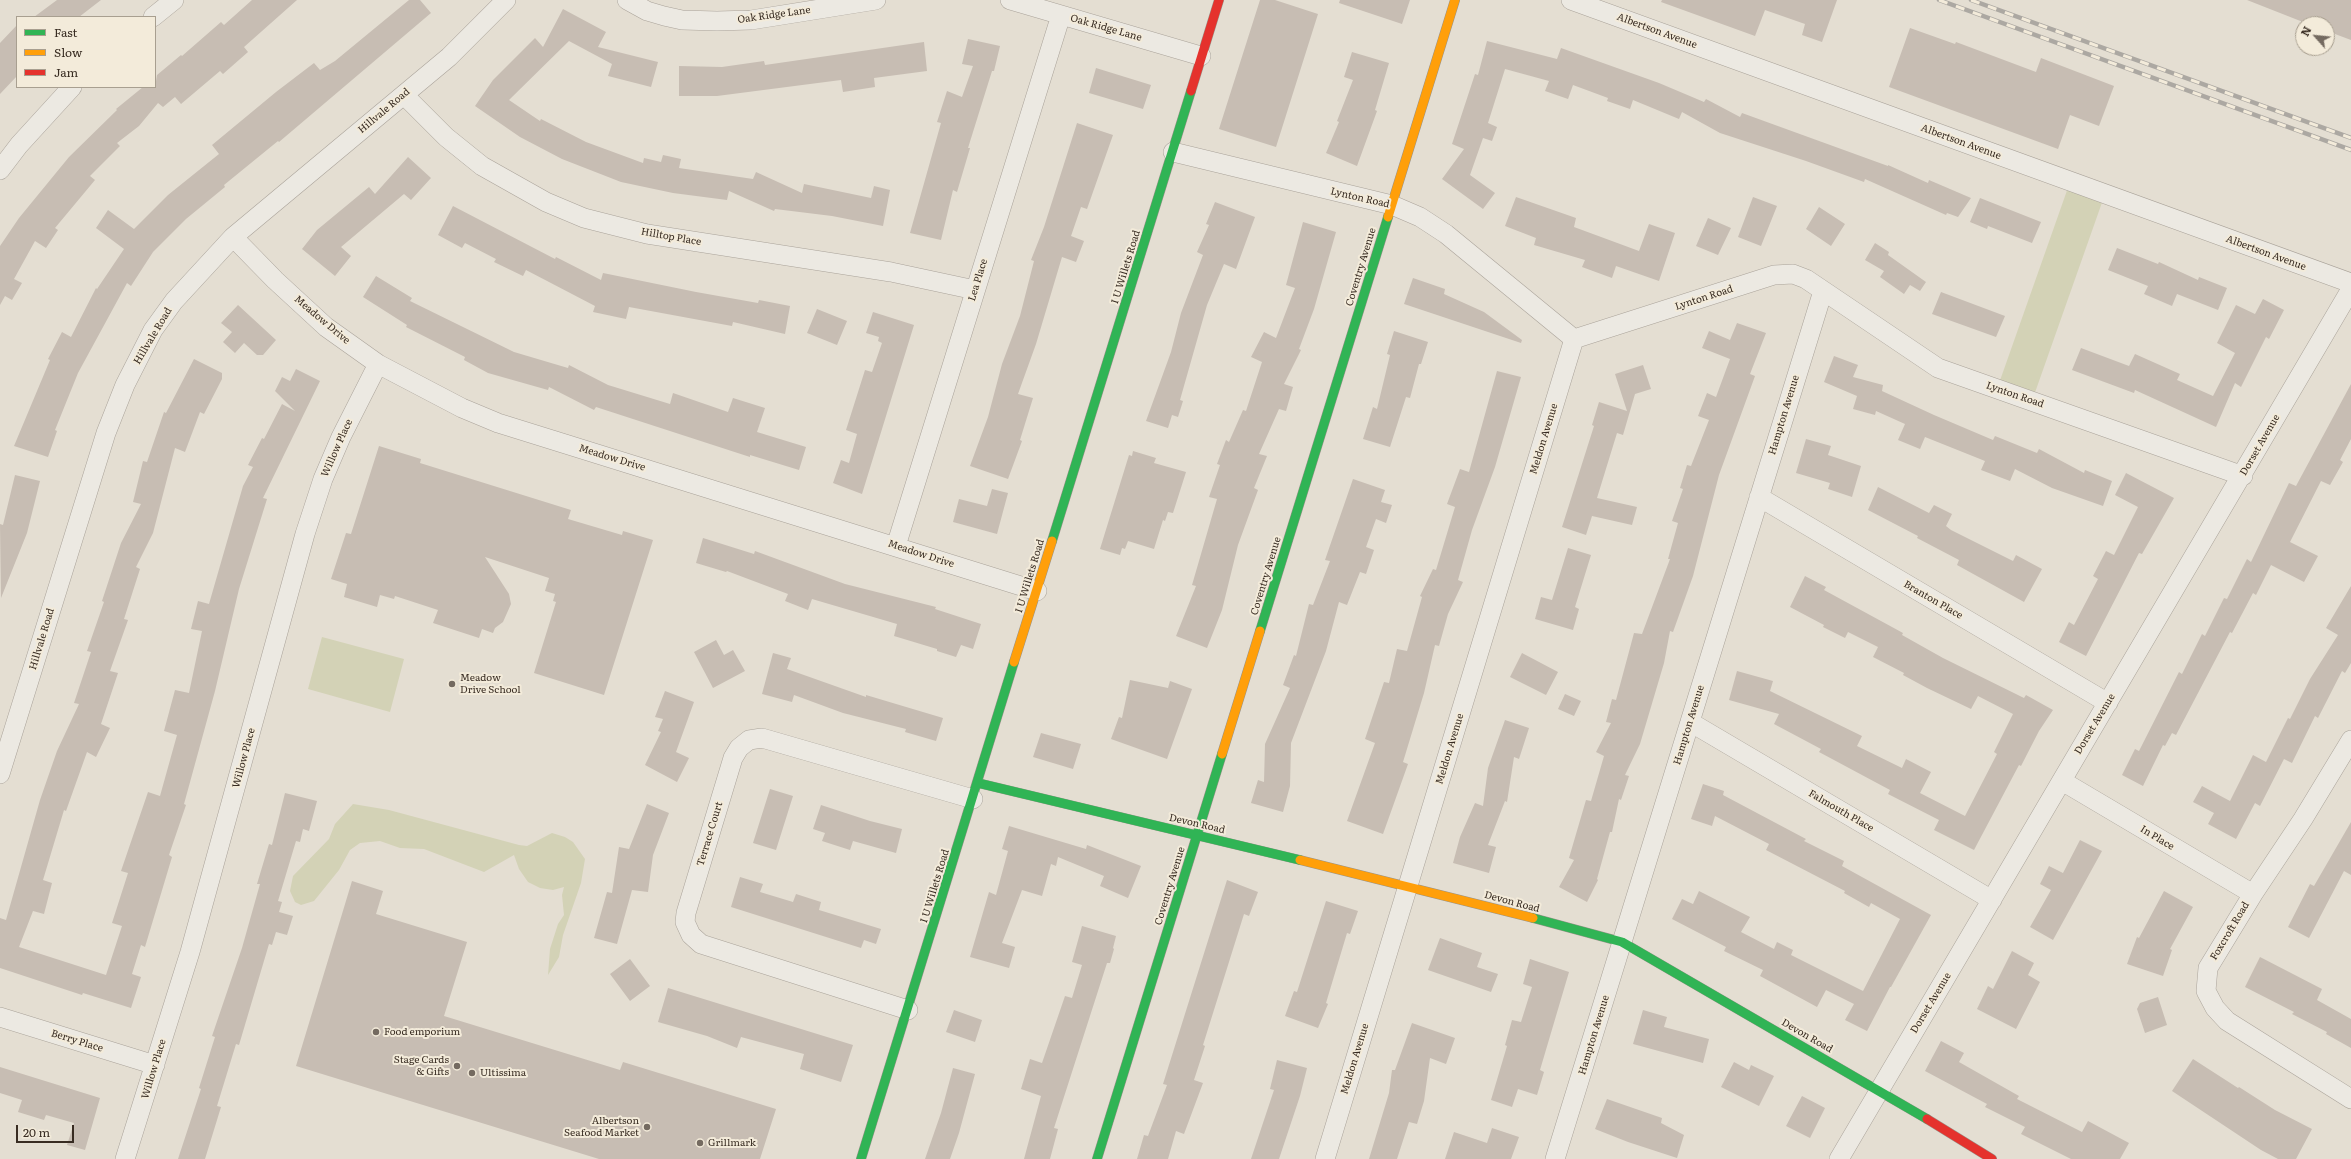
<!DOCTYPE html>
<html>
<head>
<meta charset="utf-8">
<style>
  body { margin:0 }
  #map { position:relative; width:2351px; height:1159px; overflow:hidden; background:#e4ded2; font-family:Literata,serif }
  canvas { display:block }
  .legend { position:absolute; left:16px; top:16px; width:140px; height:72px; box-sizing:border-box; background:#f3ebda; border:1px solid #a89f90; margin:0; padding:5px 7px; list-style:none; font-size:12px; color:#382c22 }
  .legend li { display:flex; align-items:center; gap:8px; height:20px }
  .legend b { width:20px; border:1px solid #a89f90 }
  .north { position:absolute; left:2295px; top:16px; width:40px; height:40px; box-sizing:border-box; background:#f3ebda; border:1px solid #a89f90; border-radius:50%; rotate:297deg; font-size:11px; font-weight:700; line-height:16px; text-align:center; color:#382c22 }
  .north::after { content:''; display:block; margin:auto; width:14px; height:18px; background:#746a60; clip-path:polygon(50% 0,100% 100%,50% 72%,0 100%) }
  .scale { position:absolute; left:16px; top:1125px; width:58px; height:18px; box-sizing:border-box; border:2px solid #382c22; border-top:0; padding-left:5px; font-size:12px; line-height:14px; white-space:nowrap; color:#382c22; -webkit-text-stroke:3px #f3ebda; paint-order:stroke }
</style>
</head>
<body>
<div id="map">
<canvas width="2351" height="1159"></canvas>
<ul class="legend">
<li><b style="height:5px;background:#30b455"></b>Fast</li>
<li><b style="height:5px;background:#ff9f0a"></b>Slow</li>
<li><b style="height:5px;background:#e5322d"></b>Jam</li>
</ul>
<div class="north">N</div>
<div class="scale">20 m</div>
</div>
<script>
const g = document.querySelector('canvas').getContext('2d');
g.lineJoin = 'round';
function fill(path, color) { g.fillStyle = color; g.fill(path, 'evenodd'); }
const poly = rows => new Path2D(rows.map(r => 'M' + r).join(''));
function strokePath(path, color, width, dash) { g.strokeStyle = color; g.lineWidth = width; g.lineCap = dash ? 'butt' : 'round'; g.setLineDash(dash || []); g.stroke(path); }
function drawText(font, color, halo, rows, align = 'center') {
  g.font = font + ' Literata,serif'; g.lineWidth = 4; g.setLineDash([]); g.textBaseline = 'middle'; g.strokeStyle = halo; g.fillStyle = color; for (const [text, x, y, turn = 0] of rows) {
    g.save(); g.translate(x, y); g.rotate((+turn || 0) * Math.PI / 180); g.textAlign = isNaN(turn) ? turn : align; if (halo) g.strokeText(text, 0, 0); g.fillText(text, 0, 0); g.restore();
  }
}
const green = poly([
  [2070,182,2105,194,2032,401,1997,389],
  [322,637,404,659,390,712,308,689],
  [353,804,389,810,519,845,527,846,552,833,565,837,573,842,585,859,581,883,563,935,559,957,548,975,550,949,558,924,564,915,562,895,564,887,553,890,540,888,528,882,519,869,514,855,484,872,424,849,400,848,380,841,360,843,350,850,339,870,314,901,301,905,295,902,290,891,293,876,329,839,335,824]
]);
const building = poly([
  [57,0,101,0,79,17,34,17],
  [252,0,297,0,244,47,248,52,223,74,220,71,181,104,175,97,163,107,158,103,139,126,117,143,120,146,90,176,95,180,55,228,58,230,46,248,35,241,14,279,22,283,12,300,5,296,0,305,0,246,19,218,69,157,117,110,116,109,143,87,155,87,157,75,181,55,182,56,221,22,224,25],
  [409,0,420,0,431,13,279,142,278,141,224,185,225,187,186,219,153,252,131,286,127,283,78,373,55,430,57,431,48,457,14,446,50,360,48,359,62,332,71,337,96,288,97,289,124,249,96,228,108,210,134,229,168,195,219,154,212,145,276,92,314,63,320,70,335,61],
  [1260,0,1275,0,1318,14,1276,147,1219,129],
  [1340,0,1410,0,1402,24,1339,3],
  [1662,0,1837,0,1822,42,1802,35,1805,24,1765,10,1755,36,1661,2],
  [2247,0,2351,0,2351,40,2327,31,2327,24,2308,24],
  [563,9,606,32,598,47,658,62,651,87,608,76,612,64,569,41,509,100,540,121,541,119,586,142,643,163,644,158,661,162,663,155,681,159,679,168,753,179,756,172,802,193,804,184,871,198,874,186,890,190,883,226,832,216,775,209,774,211,729,191,727,200,673,193,621,182,562,159,520,137,475,106,493,80,535,38,543,47],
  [17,25,17,76,0,94,0,43],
  [1910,28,1955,44,1956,42,2036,72,2041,58,2114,86,2099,126,2070,115,2058,149,1889,87],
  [968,39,1000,46,994,71,992,71,968,148,970,148,957,192,953,190,941,240,910,233,941,123,937,122,947,91,962,97,973,66,962,64],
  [1487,41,1557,59,1561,48,1659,83,1704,102,1706,99,1740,117,1742,113,1888,166,1888,165,1928,183,1929,180,1971,198,1958,217,1947,213,1946,215,1865,179,1864,182,1806,161,1720,133,1682,112,1679,119,1633,100,1630,109,1607,101,1608,98,1573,85,1568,99,1545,91,1549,81,1505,69,1488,123,1497,127,1492,141,1483,138,1470,175,1495,193,1483,209,1442,179,1464,149,1452,144,1475,74,1478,75],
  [924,42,927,71,874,78,875,87,843,92,841,80,717,96,679,96,679,66,722,67,764,61,765,65],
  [1352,52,1389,63,1375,110,1377,111,1357,166,1326,153,1339,122,1337,121,1353,80,1344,77],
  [1096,68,1151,85,1143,109,1089,93],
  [1077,123,1113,135,1087,209,1081,207,1071,236,1084,241,1076,262,1062,257,1036,344,1018,394,1033,398,1020,440,1022,441,1008,479,970,466,988,417,1002,364,1020,316,1034,261,1031,260,1044,227],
  [408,157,431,178,411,200,404,194,341,247,351,256,335,276,302,249,317,230,369,187,375,194],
  [1516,197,1576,218,1574,227,1639,251,1649,224,1675,233,1659,281,1616,266,1612,278,1582,267,1585,260,1534,245,1536,238,1505,226],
  [1753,197,1777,206,1761,246,1738,237],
  [1980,198,2041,222,2032,243,1988,226,1987,229,1970,222],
  [1215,202,1255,217,1236,269,1224,264,1207,305,1180,400,1183,401,1178,417,1172,415,1168,428,1146,421,1171,352,1181,313,1203,255,1197,252,1209,225,1206,224],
  [453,206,555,259,556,257,601,280,603,273,696,292,758,303,759,300,790,306,785,334,733,322,732,326,629,307,626,319,593,312,595,306,526,270,523,276,494,262,496,259,465,243,462,248,438,235],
  [1819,207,1845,224,1831,246,1806,229],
  [1708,218,1731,228,1718,255,1696,246],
  [1303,222,1336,232,1314,309,1299,349,1301,350,1284,384,1293,387,1286,411,1279,409,1259,454,1267,456,1254,488,1258,490,1238,545,1222,610,1207,648,1176,636,1196,586,1192,585,1217,499,1209,497,1220,465,1217,464,1226,440,1229,442,1243,410,1246,411,1262,362,1251,357,1264,332,1276,338,1295,288,1286,285],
  [1875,243,1889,252,1888,255,1926,282,1920,291,1910,285,1904,294,1880,277,1884,271,1865,260],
  [2117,248,2158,264,2159,262,2198,280,2199,277,2227,288,2218,310,2177,294,2172,306,2144,294,2148,286,2108,270],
  [376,276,412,298,410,301,514,352,568,368,569,365,608,385,670,404,673,393,728,412,733,398,765,408,757,432,806,447,799,470,750,455,750,457,596,407,594,410,549,387,548,390,488,373,464,360,465,357,406,327,407,325,363,297],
  [1413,278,1445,289,1444,294,1484,312,1522,340,1521,343,1404,304],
  [1941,292,2005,316,1996,337,1932,314],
  [2263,299,2284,310,2269,339,2266,337,2241,387,2235,383,2216,427,2135,390,2134,393,2072,370,2081,348,2129,366,2135,354,2180,374,2177,380,2213,396,2235,353,2217,343,2236,305,2255,314],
  [238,305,276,340,263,355,257,355,244,343,235,353,223,342,232,332,221,323],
  [817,309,847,321,837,345,807,333],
  [873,312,914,325,862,494,833,483,841,460,849,463,857,434,846,430,865,370,872,372,882,343,878,341,879,337,866,333],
  [1737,323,1766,333,1750,374,1755,376,1719,475,1693,576,1673,632,1670,631,1664,663,1640,744,1625,775,1629,776,1621,800,1619,799,1612,832,1610,832,1597,879,1598,880,1587,902,1559,887,1574,860,1569,858,1586,800,1591,801,1604,756,1596,752,1611,723,1606,722,1612,699,1616,700,1634,633,1642,634,1670,559,1668,559,1678,523,1672,521,1683,489,1680,488,1687,465,1691,466,1709,420,1698,416,1707,393,1716,397,1730,359,1702,348,1709,331,1730,340],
  [1394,331,1428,342,1421,364,1419,364,1410,398,1406,397,1390,447,1363,439,1373,407,1377,409,1390,355,1387,354],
  [1834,356,1858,365,1853,377,1883,385,1882,391,1934,415,1993,440,1995,436,2037,453,2039,449,2084,473,2085,470,2112,481,2103,506,2052,488,2015,469,2010,481,1981,470,1985,461,1925,437,1920,449,1898,440,1905,424,1876,411,1875,415,1853,409,1857,396,1824,382],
  [194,359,222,373,222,379,204,414,200,412,185,452,175,448,153,533,136,567,140,569,124,619,128,620,110,671,118,673,101,724,110,728,96,757,87,752,66,811,64,810,43,880,52,883,44,914,33,911,19,947,106,975,122,926,112,923,128,873,121,871,148,792,160,796,177,735,164,731,175,690,189,693,202,631,191,629,198,601,209,604,243,486,253,467,248,465,262,438,264,439,282,404,295,411,275,391,282,377,290,381,296,369,320,381,263,498,267,499,239,589,215,691,184,804,186,805,169,855,172,857,145,947,141,945,132,974,141,977,131,1008,83,993,82,995,0,968,0,918,6,920,40,800,57,751,79,704,74,703,91,652,87,651,104,602,102,601,121,543,141,504,133,502,143,461,147,462,164,412,166,413],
  [1643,365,1651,389,1635,394,1623,435,1617,433,1597,498,1637,507,1632,525,1592,516,1586,535,1562,527,1594,426,1592,425,1599,402,1627,411,1615,374],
  [1497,371,1521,377,1495,467,1472,530,1458,580,1463,582,1448,614,1439,646,1435,645,1424,693,1403,762,1408,764,1383,834,1347,821,1375,743,1365,739,1384,682,1389,683,1397,649,1407,651,1422,597,1420,596,1433,569,1436,570,1455,507,1447,504,1460,469,1469,472],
  [2351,384,2351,439,2340,460,2343,462,2330,485,2321,481,2290,542,2318,556,2304,582,2271,565,2256,595,2253,593,2232,633,2230,632,2176,735,2172,733,2165,746,2163,745,2143,786,2122,775,2135,749,2139,751,2179,672,2182,674,2202,634,2205,636,2224,598,2227,599,2247,559,2251,562,2289,483,2296,486],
  [1806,439,1831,446,1828,455,1861,466,1852,497,1828,489,1830,483,1796,473],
  [379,446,421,459,420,463,571,510,568,519,622,535,623,531,653,540,604,695,534,673,556,602,553,601,555,594,545,591,549,578,485,557,509,594,511,604,503,622,495,628,493,633,482,629,479,638,433,623,438,610,395,596,394,599,380,595,377,607,344,597,347,584,331,579,346,533,351,534],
  [1133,451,1156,458,1154,463,1186,472,1173,513,1168,512,1165,521,1163,520,1154,549,1128,541,1125,549,1122,548,1120,555,1100,549,1129,455,1132,456],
  [2126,473,2174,498,2142,554,2139,553,2086,656,2059,642,2069,622,2074,625,2098,579,2093,576,2106,551,2114,555,2138,507,2115,495],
  [15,475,40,481,27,533,1,598,0,524,3,525],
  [1353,479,1385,490,1381,502,1392,505,1386,523,1376,519,1366,547,1374,550,1366,574,1360,572,1347,605,1339,602,1326,651,1291,743,1290,786,1283,812,1251,803,1258,780,1264,782,1265,744,1290,688,1283,685,1294,655,1296,656,1309,604,1313,605,1330,561,1325,560],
  [1878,487,1929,513,1934,505,1952,514,1946,526,1951,530,2013,561,2016,555,2042,569,2024,602,1957,565,1959,560,1917,538,1918,536,1868,510],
  [992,489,1008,493,997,534,953,522,959,499,987,506],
  [703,538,754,554,755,551,845,584,936,607,935,609,981,624,973,649,961,645,956,657,937,651,937,649,894,636,897,624,812,599,808,610,785,601,788,594,727,571,726,572,696,563],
  [1568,548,1591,555,1575,607,1579,609,1573,630,1535,619,1541,597,1552,600],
  [1805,576,1826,587,1824,590,1903,633,1902,635,1943,658,2024,698,2026,695,2053,710,2039,731,2021,766,2019,765,1974,850,1934,830,1939,820,1888,794,1890,790,1819,752,1821,749,1774,724,1779,714,1729,700,1737,671,1773,681,1770,691,1862,736,1857,746,1902,768,1906,759,1931,772,1920,793,1965,816,1997,754,1994,752,2013,714,1978,696,1971,709,1927,688,1903,675,1904,673,1873,657,1878,647,1848,632,1845,638,1823,627,1824,625,1790,607],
  [2351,586,2351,663,2345,673,2342,671,2318,718,2315,716,2292,763,2284,759,2260,806,2255,803,2236,839,2208,824,2214,813,2193,802,2202,786,2230,801,2253,755,2266,762,2288,718,2290,719,2310,679,2338,635,2326,628],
  [716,640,724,655,733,650,745,671,713,688,694,652],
  [773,653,791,658,787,669,866,697,866,695,943,718,936,741,905,732,906,729,843,713,794,695,792,702,762,694],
  [1522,653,1558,672,1546,695,1510,677],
  [1130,680,1168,688,1170,681,1192,689,1167,759,1111,739,1119,717,1122,718],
  [665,691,694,702,676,752,689,758,677,782,645,765,661,732,658,731,663,719,655,717],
  [1565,694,1581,701,1574,716,1558,709],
  [1505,720,1529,728,1519,759,1514,757,1507,802,1505,801,1488,845,1496,847,1489,873,1453,863,1460,837,1475,803,1483,806,1488,768],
  [1041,733,1081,744,1073,769,1033,757],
  [1703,784,1724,791,1723,795,1806,839,1804,841,1844,861,1842,866,1931,915,1891,987,1890,987,1867,1031,1845,1020,1854,1004,1826,990,1817,1007,1760,976,1763,970,1724,951,1726,947,1672,919,1682,899,1693,904,1699,891,1750,917,1741,932,1774,949,1777,942,1793,950,1791,955,1863,991,1900,919,1871,903,1869,907,1844,893,1845,891,1766,850,1769,844,1715,816,1712,826,1691,819],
  [770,789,793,796,776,850,753,843],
  [285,793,317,801,309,831,303,829,300,842,296,841,278,901,282,902,279,912,293,916,287,935,276,932,272,945,269,944,239,1045,236,1044,217,1106,221,1107,205,1159,178,1159,201,1089,199,1088,215,1037,212,1036,242,948,260,884,257,884,269,844,272,845],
  [647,804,669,813,653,855,648,892,632,890,617,944,594,938,607,892,612,893,619,847,629,849],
  [821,805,870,821,902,829,896,853,853,841,850,850,822,841,825,833,813,829],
  [2351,822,2351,875,2344,871,2309,938,2288,927,2310,884,2314,886],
  [1009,826,1086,849,1087,845,1141,866,1128,898,1100,886,1104,876,1058,857,1056,866,1051,864,1042,896,1022,890,1002,943,1015,947,1009,968,970,957,989,892,996,895,1008,851,1002,849],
  [2080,840,2102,851,2053,940,2030,927,2051,890,2040,884,2049,866,2063,873],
  [740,877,763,884,760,892,793,902,796,894,821,902,819,910,881,929,876,944,864,940,861,948,731,907],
  [1227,880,1258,892,1249,916,1244,914,1203,1045,1205,1046,1194,1080,1203,1083,1184,1134,1176,1131,1168,1159,1137,1159,1144,1135,1148,1136,1167,1085,1163,1084],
  [352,881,383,891,376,914,467,942,444,1016,620,1070,623,1062,776,1109,760,1159,599,1159,296,1066],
  [2164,891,2193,907,2170,949,2172,950,2163,976,2127,964,2137,937,2139,938],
  [1326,901,1358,911,1350,934,1347,933,1326,1003,1328,1004,1318,1028,1285,1016,1294,991,1297,992],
  [1082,926,1116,936,1113,948,1114,949,1110,963,1107,963,1054,1128,1058,1129,1050,1159,1024,1159,1041,1096,1021,1089,1030,1059,1042,1063,1065,996,1072,998,1082,965,1072,962],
  [1440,938,1482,953,1477,967,1498,974,1491,992,1428,970],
  [2012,951,2034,963,2028,975,2040,982,2016,1029,1977,1009,1988,986,1993,989],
  [2260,957,2322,989,2317,1000,2351,1019,2351,1048,2326,1034,2327,1032,2292,1014,2294,1012,2245,987],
  [630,959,650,986,630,1001,610,974],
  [1530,959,1569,972,1540,1070,1544,1072,1537,1095,1518,1089,1512,1107,1491,1100,1507,1046,1505,1045,1512,1020,1521,1022,1532,987,1523,984],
  [668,988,853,1045,841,1082,800,1069,804,1054,741,1037,737,1048,707,1036,658,1022],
  [2158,997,2167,1025,2145,1033,2137,1009,2140,1003],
  [954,1010,982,1020,975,1042,946,1032],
  [1643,1010,1667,1017,1664,1027,1709,1039,1703,1063,1633,1044],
  [1412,1023,1455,1038,1446,1064,1430,1058,1424,1101,1417,1124,1409,1122,1397,1159,1369,1159,1389,1093,1392,1070,1395,1070],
  [1941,1041,1964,1053,1959,1062,2019,1096,2017,1099,2082,1132,2088,1121,2129,1143,2120,1159,2071,1159,2021,1134,2025,1127,1985,1107,1987,1104,1925,1071],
  [2193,1059,2238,1088,2239,1087,2275,1110,2312,1129,2296,1159,2278,1159,2261,1150,2172,1091],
  [1277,1060,1307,1068,1300,1096,1279,1159,1251,1159,1274,1090,1270,1089],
  [1734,1062,1749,1070,1751,1065,1774,1076,1759,1106,1721,1087],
  [0,1067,100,1098,85,1150,67,1145,74,1123,46,1115,44,1120,18,1112,22,1100,0,1093],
  [953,1068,975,1074,959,1133,950,1159,925,1159,941,1113],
  [1802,1096,1825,1108,1810,1138,1786,1126],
  [1607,1099,1662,1118,1661,1123,1684,1135,1677,1158,1628,1142,1595,1129],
  [1492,1128,1519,1137,1511,1159,1445,1159,1454,1132,1487,1143]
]);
const street = poly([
  [627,0,647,11,664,16,682,20,717,21,751,20,876,0],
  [1010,0,1201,56],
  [1571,0,2351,283],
  [153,17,174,0],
  [404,95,446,137,482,166,546,202,584,218,647,234,891,272,975,290],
  [1173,152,1392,205,1420,217,1446,234,1574,339],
  [0,170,19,145,72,87],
  [233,237,275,280,326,327,378,364,462,408,498,423,1037,591],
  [1574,339,1774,275,1793,274,1806,279,1938,368,2243,476],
  [1759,497,2108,703],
  [896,546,1061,15],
  [1690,722,1992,900],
  [2351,740,2303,819,2253,894,2208,968,2206,991,2215,1008,2227,1021,2351,1099],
  [0,774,106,433,125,385,153,330,174,301,233,237,449,57,506,0],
  [2062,781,2253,894],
  [908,1010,701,944,691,935,685,922,686,913,733,758,739,748,749,740,762,738,973,799],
  [0,1017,155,1065],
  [125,1159,190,952,305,534,323,479,341,437,378,364],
  [1325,1159,1574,339],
  [1555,1159,1823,291],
  [1839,1159,2351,289]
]);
const fast = poly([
  [1052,541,1191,91],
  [1260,631,1388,217],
  [978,783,1300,860],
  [1533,918,1622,942,1927,1119],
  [861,1159,1014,662],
  [1097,1159,1222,754]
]);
const slow = poly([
  [1388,217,1455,0],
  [1014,662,1052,541],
  [1222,754,1260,631],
  [1300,860,1533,918]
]);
const jam = poly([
  [1191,91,1219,0],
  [1927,1119,1992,1159]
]);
const rail = poly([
  [1939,0,2351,150],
  [1971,0,2351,138]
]);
const markers = [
  [452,684,4,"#746a60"],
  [376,1032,4,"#746a60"],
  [457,1066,4,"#746a60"],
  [472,1073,4,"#746a60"],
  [647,1127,4,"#746a60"],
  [700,1143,4,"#746a60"]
];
const streetNames = [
  ["Oak Ridge Lane",774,15,-8],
  ["Oak Ridge Lane",1106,28,16],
  ["Albertson Avenue",1657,31,20],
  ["Hillvale Road",384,111,-40],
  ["Albertson Avenue",1961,142,20],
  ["Lynton Road",1360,198,13],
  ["Hilltop Place",671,237,10],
  ["Albertson Avenue",2266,253,20],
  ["I U Willets Road",1126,267,-73],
  ["Coventry Avenue",1361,267,-73],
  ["Lea Place",978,280,-73],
  ["Lynton Road",1704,298,-18],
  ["Meadow Drive",322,320,40],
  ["Hillvale Road",153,336,-59],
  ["Lynton Road",2015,395,19],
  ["Hampton Avenue",1784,415,-73],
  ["Meldon Avenue",1544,439,-73],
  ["Dorset Avenue",2260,445,-60],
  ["Willow Place",337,448,-66],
  ["Meadow Drive",612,458,17],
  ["Meadow Drive",921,554,18],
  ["I U Willets Road",1030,576,-73],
  ["Coventry Avenue",1266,576,-73],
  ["Branton Place",1933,600,30],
  ["Hillvale Road",42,639,-73],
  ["Dorset Avenue",2095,724,-59],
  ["Hampton Avenue",1689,725,-73],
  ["Meldon Avenue",1450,749,-73],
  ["Willow Place",244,758,-75],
  ["Falmouth Place",1841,811,30],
  ["Devon Road",1197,824,13],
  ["Terrace Court",710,834,-73],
  ["In Place",2157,838,31],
  ["I U Willets Road",935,886,-73],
  ["Coventry Avenue",1170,886,-73],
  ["Devon Road",1512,902,15],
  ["Foxcroft Road",2230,931,-59],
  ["Dorset Avenue",1931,1003,-59],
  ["Hampton Avenue",1594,1035,-73],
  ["Devon Road",1807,1036,30],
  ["Berry Place",77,1041,17],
  ["Meldon Avenue",1355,1059,-73],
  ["Willow Place",154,1069,-73]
];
const poiNames = [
  ["Meadow",460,678],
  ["Drive School",460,690],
  ["Food emporium",384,1032],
  ["Stage Cards",449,1060,"right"],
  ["& Gifts",449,1072,"right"],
  ["Ultissima",480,1073],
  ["Albertson",639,1121,"right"],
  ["Seafood Market",639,1133,"right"],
  ["Grillmark",708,1143]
];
fill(green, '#d3d2b6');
fill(building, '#c7bdb3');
strokePath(street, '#aaa39a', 20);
strokePath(fast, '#99938a', 10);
strokePath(slow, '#99938a', 10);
strokePath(jam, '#99938a', 10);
strokePath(street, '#ece9e2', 19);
strokePath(fast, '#30b455', 9);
strokePath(slow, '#ff9f0a', 9);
strokePath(jam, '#e5322d', 9);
strokePath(rail, '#aca8a2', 4.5);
strokePath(rail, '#f3ebda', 3, [9]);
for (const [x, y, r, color] of markers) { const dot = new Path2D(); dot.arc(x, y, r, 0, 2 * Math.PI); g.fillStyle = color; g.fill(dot); strokePath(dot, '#f3ebda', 1.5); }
drawText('10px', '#382c22', '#f3ebda', streetNames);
drawText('10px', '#382c22', '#f3ebda', poiNames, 'left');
</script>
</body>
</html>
